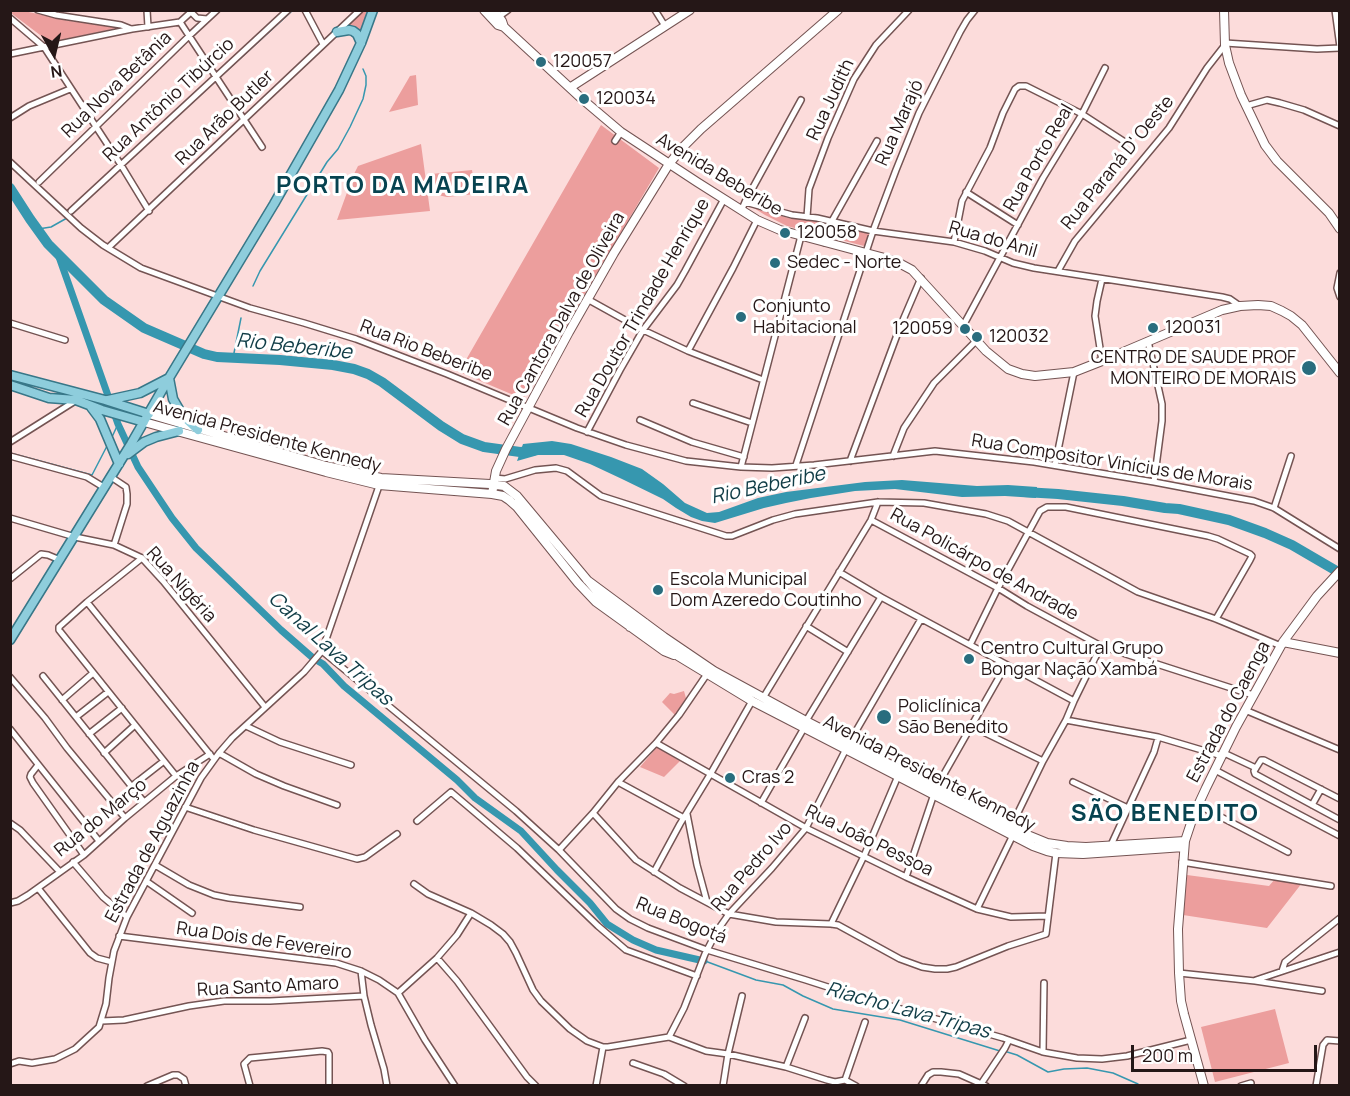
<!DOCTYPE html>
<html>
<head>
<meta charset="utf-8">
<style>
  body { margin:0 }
  #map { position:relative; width:1350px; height:1096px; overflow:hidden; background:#fcdcdb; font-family:Manrope,sans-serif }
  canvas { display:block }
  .frame { position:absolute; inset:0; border:12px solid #251717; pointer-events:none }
  .north { position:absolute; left:24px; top:24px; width:60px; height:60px; -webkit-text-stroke:4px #fff; paint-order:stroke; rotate:172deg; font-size:16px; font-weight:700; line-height:24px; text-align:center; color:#251717 }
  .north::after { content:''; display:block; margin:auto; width:21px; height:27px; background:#251717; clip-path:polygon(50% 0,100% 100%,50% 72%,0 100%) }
  .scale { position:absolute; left:1131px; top:1045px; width:186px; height:27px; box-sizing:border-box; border:3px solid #251717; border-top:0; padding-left:8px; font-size:18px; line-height:21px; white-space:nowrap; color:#251717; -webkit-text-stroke:4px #fff; paint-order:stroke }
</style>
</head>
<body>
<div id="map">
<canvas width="1350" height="1096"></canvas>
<div class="frame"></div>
<div class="north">N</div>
<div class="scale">200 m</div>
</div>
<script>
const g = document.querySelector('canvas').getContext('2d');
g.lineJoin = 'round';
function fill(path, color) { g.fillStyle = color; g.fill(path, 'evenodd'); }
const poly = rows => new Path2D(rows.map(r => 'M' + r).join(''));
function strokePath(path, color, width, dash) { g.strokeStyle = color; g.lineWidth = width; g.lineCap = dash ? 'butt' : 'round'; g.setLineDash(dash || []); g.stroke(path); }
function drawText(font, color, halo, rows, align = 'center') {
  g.font = font + ' Manrope,sans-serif'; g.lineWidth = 6; g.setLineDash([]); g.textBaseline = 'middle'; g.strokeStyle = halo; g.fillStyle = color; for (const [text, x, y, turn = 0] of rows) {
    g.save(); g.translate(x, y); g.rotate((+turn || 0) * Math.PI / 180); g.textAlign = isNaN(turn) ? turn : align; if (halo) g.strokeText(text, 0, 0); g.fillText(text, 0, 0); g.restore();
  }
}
const green = poly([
  [11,11,24,11,70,21,117,26,118,28,60,40,49,40,44,38,11,13],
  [363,11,368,11,361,36,353,27,346,25],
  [416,75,418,105,389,112,410,76],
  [601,125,659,168,523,399,459,372],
  [421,144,430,211,337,220,353,176,358,166],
  [472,170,476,194,447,197,433,194,431,174],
  [749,205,788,218,826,221,870,233,866,245,864,246,787,226,765,215],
  [684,691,687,702,676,716,662,702,670,693,674,694],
  [657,747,680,761,664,777,640,767],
  [1187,875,1269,886,1275,879,1302,883,1267,928,1183,915],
  [1275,1009,1289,1063,1215,1082,1201,1027]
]);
const water = poly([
  [552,441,571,444,611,457,642,469,663,484,685,503,707,513,719,512,758,498,786,492,865,482,902,480,977,486,1008,485,1037,487,1036,498,1005,496,962,497,895,489,855,491,811,498,786,503,764,508,715,523,702,521,691,517,676,508,663,499,622,479,590,464,564,455,538,455,517,461,523,444]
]);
const stream = poly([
  [123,166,293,10],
  [71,215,120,169],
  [38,229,51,227,67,218],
  [253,286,260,271,327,162,338,149,350,127,363,99,366,85,366,76,363,69],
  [233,358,241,318],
  [112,437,118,424],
  [10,453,92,475,107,446],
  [705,961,756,980,783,985,803,996,833,1009,900,1020,1000,1051],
  [1004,1051,1017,1055,1048,1072,1064,1069,1087,1068,1113,1073,1138,1084,1139,1086]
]);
const canal = poly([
  [58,254,118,424,138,467,172,518,196,548,281,630,313,658,323,664,344,686,457,780,475,798,521,831,557,870,590,903,607,924,633,940,656,950,704,961]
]);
const river = poly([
  [10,188,30,219,48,244,104,300,144,328,204,354,217,357,280,360,333,365,354,369,368,374,382,382,441,426,462,439,484,447,520,452,533,451],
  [1024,492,1058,494,1123,501,1165,508,1179,509,1229,520,1265,533,1292,545,1340,573]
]);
const street = poly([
  [38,10,56,15,121,25,131,29],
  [147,10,148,27],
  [305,10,323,44],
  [655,10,665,26],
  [1335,10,1340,47],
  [10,18,44,47,121,165,149,211],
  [497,18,508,10],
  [180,22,262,147],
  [1225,43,1317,49,1340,48],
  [10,54,132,29,180,22,191,12,197,18,207,19],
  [1246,106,1267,100,1280,103,1304,110,1340,126],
  [10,118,29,106,70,89],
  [615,141,621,132],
  [10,162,81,228,103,245,141,268,250,308,304,323,356,339,447,374,577,428,626,445,686,461,741,467,772,468,814,465,935,451,1034,462,1154,482,1254,501,1274,508,1340,549],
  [39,182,189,36,217,10],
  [966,192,1018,225],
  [745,202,801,100],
  [742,209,745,202,792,215,817,218,873,231,954,242,985,251,1013,263,1034,268,1222,297,1230,299,1240,306],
  [71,211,288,10],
  [807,217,809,189,828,138,854,79,876,45,909,10],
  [954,242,962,201,990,148,1003,113,1015,89,1019,86,1026,86,1082,114,1125,142],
  [825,243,832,221,877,141],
  [110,246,360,10],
  [1058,271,1075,241,1169,128,1207,68,1225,45],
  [1340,273,1337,288,1340,297],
  [1102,279,1097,301,1095,316,1102,361],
  [589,300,643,330,688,351,763,380],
  [10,323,65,340],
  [963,326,1043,178,1082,114,1105,68],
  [1148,341,1162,404,1162,421,1154,482],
  [688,351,733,268,757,220],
  [693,403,752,423],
  [640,420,692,442,744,457],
  [587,432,620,370,643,330,677,285,685,271,724,199],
  [10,442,75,401],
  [10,456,87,477,105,488],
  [893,456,904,428,934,383,976,341],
  [850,461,900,327,921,278],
  [796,465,873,231,896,170,919,113,960,32,967,20,975,10],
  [1055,465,1074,372],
  [741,467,801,236],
  [111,477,126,487,127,494,127,504,114,545],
  [494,478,505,479,535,470,556,468,567,471,601,496,726,536,732,536,773,520,795,514,878,502,924,503,986,514,1008,521,1138,592,1216,619,1281,646],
  [1274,508,1291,456],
  [10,518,75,537,114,545,142,558,163,581,265,707],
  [871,520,998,588,1027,606,1101,646,1253,695],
  [142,558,87,602,59,627,59,630,176,776],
  [839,572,881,597,1074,701],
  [10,579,41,554,48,555,60,560],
  [87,602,212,757],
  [806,626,848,652],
  [970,645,998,588,1040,511,1047,507,1066,507,1208,536,1218,539,1250,554,1252,556,1250,560,1216,619],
  [322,651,516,811,559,850,616,909,630,919,648,928,707,950,806,980,859,997,1003,1038,1043,1052,1077,1058,1102,1059,1127,1056,1191,1040],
  [43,676,144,802],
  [10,677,45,718,67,748,125,818],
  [763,698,871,520,878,502],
  [62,700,93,673],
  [1245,710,1340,750],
  [76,717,108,692],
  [1066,720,1158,737,1158,738,1154,752,1111,845],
  [806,721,881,597],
  [246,726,280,742,351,765],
  [971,726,1043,761],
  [10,729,99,841],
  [89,734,122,708],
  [1158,737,1222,756],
  [656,743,806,828,906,877,977,909,1011,917,1048,916],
  [104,753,135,725],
  [219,753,256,774,284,786,337,805],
  [1224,753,1256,768,1261,760,1264,760,1340,799],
  [38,765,31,774,30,777,33,783,84,855],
  [1256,768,1254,771,1255,774,1340,820],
  [1215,770,1340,836],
  [618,782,684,818],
  [1073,782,1128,808],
  [132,786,164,761],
  [761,803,804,728],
  [1198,805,1288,852],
  [1312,805,1321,789],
  [185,807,254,830,357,859,365,857,397,834],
  [593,813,636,860,680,888,729,914,776,922,831,924,838,925,900,959,922,967,935,969,947,969,956,967,1008,946,1046,934,1056,853],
  [687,814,697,865,707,902],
  [417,821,451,792,517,848,598,926,626,950,697,976],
  [10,823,20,830,60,872],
  [1011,827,1043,761,1066,720,1074,701,1101,646],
  [559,850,593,813,618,782,656,743,679,715,707,674],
  [73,862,103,897,127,917],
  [1182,862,1331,886],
  [155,865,189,885,214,895,229,898,300,907],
  [654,872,680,824,711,773,752,701],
  [906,877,936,788,1006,665],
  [146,881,192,913],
  [414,884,428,894,471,913,491,925,503,934,510,942,516,953,533,990,541,1001,570,1029,587,1041,603,1047,608,1047,669,1037,706,1051,728,1054,786,1067,827,1080,835,1082,845,1080,856,1086],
  [38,888,90,953,97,958,112,962],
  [10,903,18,901,28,895,84,855,125,818,176,776,210,754],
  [977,909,1013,835],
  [831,924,864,856,898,776],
  [119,936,336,963,361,971,379,980,398,993,425,1040,455,1086],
  [437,958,457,981,527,1077,536,1086],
  [361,971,364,996,371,1025,384,1069,387,1086],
  [1282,971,1285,962,1340,918],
  [1179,973,1255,981,1322,991],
  [1256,980,1340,952],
  [398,993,437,958,457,935,471,913],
  [102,1021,124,1020,189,1006,224,1001,270,1001,364,996],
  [669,1037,684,1008,705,954,717,931,729,914,772,868,806,828,849,743,921,619],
  [1043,1052,1044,983],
  [633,1063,664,1074,684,1086],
  [10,1064,19,1061,32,1063,55,1059,75,1049,99,1027,106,1004,109,978,114,951,127,917,201,778,219,753,232,738,304,672,322,651,380,483],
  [786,1067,805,1018],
  [845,1080,865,1022],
  [981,1084,1005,1048,1009,1040],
  [147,1086,173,1075,178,1075,184,1079,186,1086],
  [250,1086,244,1064,250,1058,322,1051,328,1052,329,1054,329,1086],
  [596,1086,603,1047],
  [723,1086,728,1054,742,996],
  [921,1086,928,1075,933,1072,941,1072,959,1074,986,1086],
  [1241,1086,1251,1083],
  [1316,1086,1323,1045,1327,1040,1340,1041]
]);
const secondary = poly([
  [484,10,498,25,504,27,582,99,621,132,697,182,757,220,780,230,881,257,899,263,912,270,986,351,1008,369,1022,374,1035,376,1074,372,1102,361,1222,310,1240,306,1258,305,1271,306,1282,311,1291,316,1302,325,1340,373],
  [494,10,502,21,504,27],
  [1224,10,1225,45,1229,63,1241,95,1265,145,1277,161,1329,213,1340,229],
  [571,87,690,10],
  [149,414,326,466,381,478,490,484,504,486,517,496,604,600,635,621,645,623],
  [144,422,326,472,379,485,492,494,503,496,509,500,517,507,578,583,596,602,664,651,674,655],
  [492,494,496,471,506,449,569,332,614,253,669,164,683,147,701,129,838,10],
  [587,580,664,637,714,671,806,721,1025,834,1047,843,1067,846,1086,847,1185,841],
  [630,627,640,628,677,653,678,656,752,701,1033,846,1047,851,1056,853,1083,854,1184,847],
  [1283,642,1340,653],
  [1204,1086,1184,1014,1181,1001,1179,973,1178,929,1185,841,1194,814,1206,788,1236,727,1283,642,1317,596,1340,571]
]);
const primary = poly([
  [337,32,349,30,353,31,357,34,361,43],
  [10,375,105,400,149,414],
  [169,378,173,399,180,411,185,418,198,430],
  [10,385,49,398,76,400,102,410,144,422],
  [108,400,140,393,169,378],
  [91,407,100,419,119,464],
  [128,454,144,442,156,437,179,431],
  [10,640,131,444,169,378,274,204,339,90,361,43,373,10]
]);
const markers = [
  [541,62,6,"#296d7e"],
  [584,99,6,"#296d7e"],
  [785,233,6,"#296d7e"],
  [775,263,6,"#296d7e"],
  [741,317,6,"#296d7e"],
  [1153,328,6,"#296d7e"],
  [965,329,6,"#296d7e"],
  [977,337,6,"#296d7e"],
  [1309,368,8,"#296d7e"],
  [658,590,6,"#296d7e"],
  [969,659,6,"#296d7e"],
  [884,717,8,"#296d7e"],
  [730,778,6,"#296d7e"]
];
const poiNames = [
  ["120057",553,62],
  ["120034",596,99],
  ["120058",797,233],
  ["Sedec - Norte",787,263],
  ["Conjunto",753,307],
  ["Habitacional",753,328],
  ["120031",1165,328],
  ["120059",953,329,"right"],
  ["120032",989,337],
  ["CENTRO DE SAUDE PROF",1296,358,"right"],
  ["MONTEIRO DE MORAIS",1296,379,"right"],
  ["Escola Municipal",670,580],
  ["Dom Azeredo Coutinho",670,601],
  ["Centro Cultural Grupo",981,649],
  ["Bongar Nação Xambá",981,670],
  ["Policlínica",898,707],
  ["São Benedito",898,728],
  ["Cras 2",742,778]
];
const streetNames = [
  ["Rua Nova Betânia",117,85,-44],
  ["Rua Antônio Tibúrcio",169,100,-43],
  ["Rua Judith",831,100,-65],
  ["Rua Arão Butler",225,118,-44],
  ["Rua Marajó",900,123,-66],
  ["Rua Porto Real",1039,158,-60],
  ["Rua Paraná D' Oeste",1118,163,-51],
  ["Avenida Beberibe",719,175,31],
  ["Rua do Anil",993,240,16],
  ["Rua Doutor Trindade Henrique",643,308,-60],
  ["Rua Cantora Dalva de Oliveira",562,319,-61],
  ["Rua Rio Beberibe",426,351,21],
  ["Avenida Presidente Kennedy",267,437,15],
  ["Rua Compositor Vinícius de Morais",1112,463,9],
  ["Rua Policárpo de Andrade",984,565,29],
  ["Rua Nigéria",181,585,48],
  ["Estrada do Caenga",1229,712,-62],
  ["Avenida Presidente Kennedy",929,774,27],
  ["Rua do Março",101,818,-39],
  ["Rua João Pessoa",869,841,26],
  ["Estrada de Aguazinha",153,842,-62],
  ["Rua Pedro Ivo",752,867,-49],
  ["Rua Bogotá",681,921,22],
  ["Rua Dois de Fevereiro",264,941,8],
  ["Rua Santo Amaro",268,987,-3]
];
const waterNames = [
  ["Rio Beberibe",294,347,6],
  ["Rio Beberibe",768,486,-12],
  ["Canal Lava Tripas",330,649,42],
  ["Riacho Lava Tripas",908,1011,15]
];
const districtNames = [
  ["PORTO DA MADEIRA",403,186],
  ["SÃO BENEDITO",1165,814]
];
fill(green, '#ec9e9d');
fill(water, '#3697af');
strokePath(stream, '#3697af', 1.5);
strokePath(canal, '#3697af', 7);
strokePath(river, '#3697af', 10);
strokePath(street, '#745453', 8);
strokePath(secondary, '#745453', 10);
strokePath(primary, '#387788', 11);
strokePath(street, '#fff', 5);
strokePath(secondary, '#fff', 8);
strokePath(primary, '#8ecddc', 8);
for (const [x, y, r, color] of markers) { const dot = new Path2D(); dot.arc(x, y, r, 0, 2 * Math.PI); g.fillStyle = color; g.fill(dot); strokePath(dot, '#fff', 2); }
drawText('18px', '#251717', '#fff', poiNames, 'left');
drawText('18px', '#251717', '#fff', streetNames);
drawText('italic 20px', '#103c46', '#fff', waterNames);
g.letterSpacing = '1.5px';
drawText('bold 24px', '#074350', '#fff', districtNames);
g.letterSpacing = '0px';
</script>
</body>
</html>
